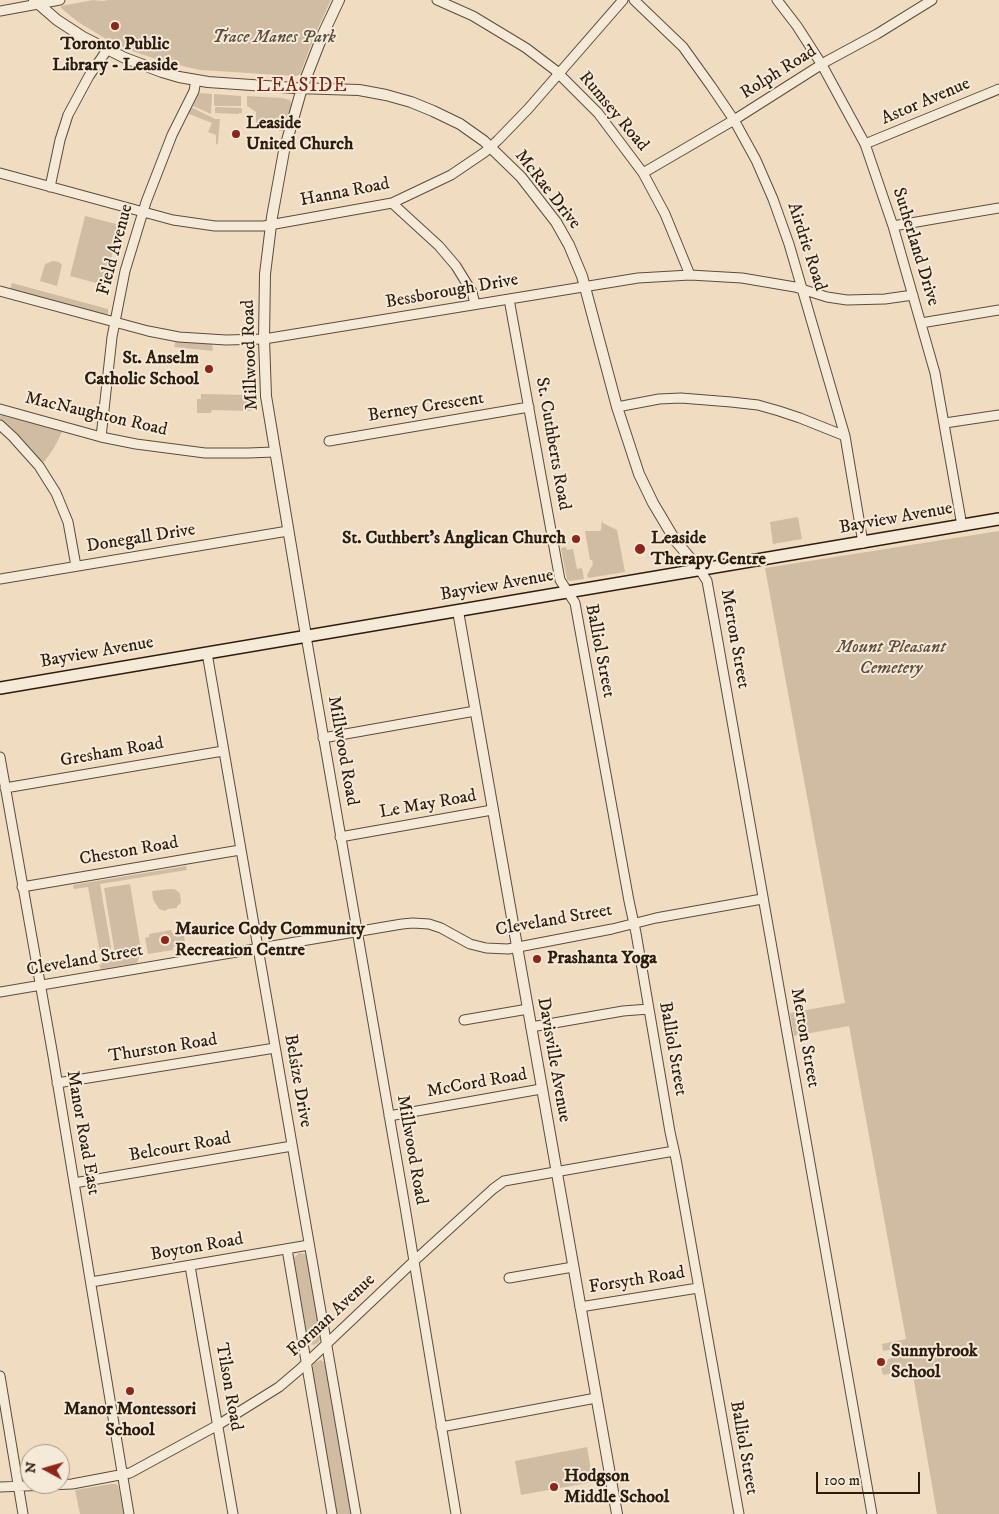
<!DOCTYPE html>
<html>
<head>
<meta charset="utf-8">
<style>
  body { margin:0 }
  #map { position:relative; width:999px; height:1514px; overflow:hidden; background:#f0ddc1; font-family:"IM FELL DW Pica",serif }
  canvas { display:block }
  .north { position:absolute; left:20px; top:1444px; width:50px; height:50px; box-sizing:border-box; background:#f5e9d7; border:1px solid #a59787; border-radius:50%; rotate:276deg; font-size:14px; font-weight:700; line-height:20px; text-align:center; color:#2c1c0e }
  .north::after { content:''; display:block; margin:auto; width:18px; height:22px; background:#8f2418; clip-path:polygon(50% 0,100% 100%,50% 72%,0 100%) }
  .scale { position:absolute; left:816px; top:1472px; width:104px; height:22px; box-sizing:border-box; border:2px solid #2c1c0e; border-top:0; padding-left:6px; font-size:15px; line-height:18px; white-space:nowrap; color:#2c1c0e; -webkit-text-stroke:4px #f5e9d7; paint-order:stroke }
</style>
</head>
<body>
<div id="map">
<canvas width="999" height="1514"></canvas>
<div class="north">N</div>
<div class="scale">100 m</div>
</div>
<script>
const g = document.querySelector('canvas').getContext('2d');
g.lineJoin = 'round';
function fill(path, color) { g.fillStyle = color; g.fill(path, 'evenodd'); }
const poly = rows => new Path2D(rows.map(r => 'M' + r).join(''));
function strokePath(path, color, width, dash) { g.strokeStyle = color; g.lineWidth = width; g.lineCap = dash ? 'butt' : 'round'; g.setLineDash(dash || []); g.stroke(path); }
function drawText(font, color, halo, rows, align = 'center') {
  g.font = font + ' "IM FELL DW Pica",serif'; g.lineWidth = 4; g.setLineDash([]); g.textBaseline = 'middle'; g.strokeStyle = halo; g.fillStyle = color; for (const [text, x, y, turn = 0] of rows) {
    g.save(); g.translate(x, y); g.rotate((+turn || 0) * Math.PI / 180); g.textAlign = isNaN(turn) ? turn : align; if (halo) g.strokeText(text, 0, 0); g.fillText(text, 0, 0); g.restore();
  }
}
const green = poly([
  [93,0,103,1,108,0,331,0,316,32,300,74,296,76,200,70,165,62,135,52,106,39,88,28,78,22,61,8,61,6],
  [200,93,212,94,211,114,193,106,198,95],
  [214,94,241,96,241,106,215,106,214,105],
  [247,96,283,98,290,100,291,104,284,131,279,131,279,123,269,123,268,128,256,127,256,112,247,106],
  [216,107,241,108,242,109,242,113,239,113,238,114,215,113,215,108],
  [191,108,193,108,215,119,220,119,218,143,216,145,216,135,208,132,212,123,189,114],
  [85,216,120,225,104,285,70,276],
  [53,261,59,262,62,265,57,286,40,281,45,264],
  [12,283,108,309,108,314,104,314,10,289],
  [176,340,212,344,213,351,174,347],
  [201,394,250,395,253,398,253,409,250,411,212,410,211,413,197,413,197,399,201,399],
  [1,415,53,428,62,432,54,448,44,462,41,461,25,442,0,419,0,416],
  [798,517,802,539,773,544,770,522],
  [602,520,603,523,617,530,625,572,588,578,587,575,593,564,592,560,590,560,585,531,599,531,601,530],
  [999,531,999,1514,937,1514,912,1370,883,1375,881,1367,886,1365,888,1359,909,1353,908,1347,883,1351,882,1344,906,1339,849,1026,794,1036,790,1013,845,1003,765,568],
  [566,547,567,550,573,549,577,569,582,568,584,579,570,581,567,580,561,548],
  [186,866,187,870,100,884,111,947,111,956,114,959,138,953,139,957,137,963,101,969,99,965,102,964,88,887,74,889,73,885],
  [130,884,141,950,115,954,104,888],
  [170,889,174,889,180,893,181,903,177,906,177,908,168,909,165,911,159,909,153,899,152,891],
  [171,930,172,933,174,933,177,937,184,935,185,942,173,947,173,950,148,954,145,938,149,937,149,934],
  [299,1253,305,1254,307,1257,321,1335,319,1342,314,1345,309,1344,306,1338,294,1263,294,1258],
  [321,1360,325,1363,327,1372,329,1375,353,1514,336,1514,312,1370,314,1363],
  [587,1447,593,1482,521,1495,515,1461],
  [111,1484,116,1484,118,1486,124,1514,80,1514,75,1490]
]);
const minor = poly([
  [437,0,473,16,526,48,555,70,598,113,643,173,665,214,690,275],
  [634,0,683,47,711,86,734,120,756,160,773,199,789,244,845,436,863,543],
  [777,0,797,26,822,65,865,144,893,226,935,373,962,526],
  [0,11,60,0],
  [865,144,999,89],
  [0,173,173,220,215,226,264,226,392,203,451,175,485,152,498,140,528,109,623,0],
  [643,173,734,120,827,61,877,34,932,0],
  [50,187,60,140,68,115,89,76,107,50],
  [392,203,439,246,456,266,472,292,475,304],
  [893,226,999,208],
  [0,291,148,331,179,337,226,340,264,339,638,278,690,275,742,278,795,287,827,297,847,300,885,299,913,295],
  [509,299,560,580,575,603,629,901,636,933,670,1132,676,1159,739,1514],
  [921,323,999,310],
  [617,407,659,399,681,398,731,402,758,405,779,411,800,418,845,436],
  [0,409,101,437,136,444,205,453,248,453,274,452],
  [945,423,999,415],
  [0,425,13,437,39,466,56,493,68,522,76,566],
  [101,437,112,337,125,271,146,202,172,135,194,91,196,80],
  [329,441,529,407],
  [700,570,707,581,715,625,872,1514],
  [0,579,288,531],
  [306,636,404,1201,456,1514],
  [207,653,356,1514],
  [323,738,475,711],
  [0,757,53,1056,129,1514],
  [5,788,223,751],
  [340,837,492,810],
  [22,887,240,850],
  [0,992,402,924,413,923,429,924,441,928,470,944,486,948,508,949,612,929,656,918,762,899],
  [464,1020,528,1009],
  [531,1027,623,1011,649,1009],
  [57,1083,275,1048],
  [389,1116,541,1089],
  [74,1183,292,1146],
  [287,1249,332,1514],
  [190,1266,233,1514],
  [509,1278,573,1267],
  [91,1282,309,1245],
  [580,1307,698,1288],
  [0,1376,23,1514],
  [441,1427,596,1398],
  [0,1487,72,1484,130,1473,218,1425,279,1387,299,1370,413,1262,493,1189,504,1181,674,1151]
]);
const tertiary = poly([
  [34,0,57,20,83,37,125,58,162,72,179,77,208,82,295,88,359,90,386,95,411,102,433,111,460,124,484,141,521,177,556,222,569,245,582,276,617,407,639,474,653,503,675,540,700,570],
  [458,611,617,1514],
  [306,636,266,396,264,339,265,274,272,217,284,151,302,88,323,34,339,0]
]);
const secondary = poly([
  [0,688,999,519]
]);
const markers = [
  [115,26,5,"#8f2418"],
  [236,134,5,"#8f2418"],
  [209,369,5,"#8f2418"],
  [576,539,5,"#8f2418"],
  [640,549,6,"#8f2418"],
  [165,940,5,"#8f2418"],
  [537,959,5,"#8f2418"],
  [881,1362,5,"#8f2418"],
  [130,1391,5,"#8f2418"],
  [554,1487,5,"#8f2418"]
];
const parkNames = [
  ["Trace Manes Park",274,38],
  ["Mount Pleasant",891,648],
  ["Cemetery",891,669]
];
const poiNames = [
  ["Toronto Public",115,45,"center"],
  ["Library - Leaside",115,66,"center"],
  ["Leaside",246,124],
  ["United Church",246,145],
  ["St. Anselm",199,359,"right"],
  ["Catholic School",199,380,"right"],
  ["St. Cuthbert's Anglican Church",566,539,"right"],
  ["Leaside",651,539],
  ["Therapy Centre",651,560],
  ["Maurice Cody Community",175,930],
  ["Recreation Centre",175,951],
  ["Prashanta Yoga",547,959],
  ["Sunnybrook",891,1352],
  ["School",891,1373],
  ["Manor Montessori",130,1410,"center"],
  ["School",130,1431,"center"],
  ["Hodgson",564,1477],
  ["Middle School",564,1498]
];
const streetNames = [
  ["Rolph Road",779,73,-32],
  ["Astor Avenue",926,102,-23],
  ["Rumsey Road",613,112,50],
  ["McRae Drive",547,190,52],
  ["Hanna Road",345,193,-11],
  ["Airdrie Road",806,247,72],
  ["Sutherland Drive",915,247,73],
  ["Field Avenue",116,250,-75],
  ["Bessborough Drive",452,292,-10],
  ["Millwood Road",251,355,-92],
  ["Berney Crescent",426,408,-9],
  ["MacNaughton Road",96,415,13],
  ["St. Cuthberts Road",552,444,80],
  ["Bayview Avenue",896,519,-10],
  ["Donegall Drive",141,539,-9],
  ["Bayview Avenue",497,586,-10],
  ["Merton Street",734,639,80],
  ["Balliol Street",599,651,79],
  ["Bayview Avenue",97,653,-10],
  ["Millwood Road",342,751,80],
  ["Gresham Road",112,753,-10],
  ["Le May Road",428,805,-10],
  ["Cheston Road",129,852,-10],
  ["Cleveland Street",554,921,-10],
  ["Cleveland Street",85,961,-10],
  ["Merton Street",804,1038,80],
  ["Thurston Road",163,1049,-9],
  ["Balliol Street",672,1049,80],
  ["Davisville Avenue",553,1060,80],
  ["Belsize Drive",297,1081,80],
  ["McCord Road",477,1084,-10],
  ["Manor Road East",82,1133,80],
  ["Belcourt Road",180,1148,-10],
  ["Millwood Road",411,1150,80],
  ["Boyton Road",197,1248,-10],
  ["Forsyth Road",637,1281,-9],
  ["Forman Avenue",332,1316,-43],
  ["Tilson Road",228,1387,80],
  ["Balliol Street",743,1448,80]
];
const neighbourhoodNames = [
  ["LEASIDE",302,87]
];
fill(green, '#cfbca3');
strokePath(minor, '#5d4c3b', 11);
strokePath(tertiary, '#5d4c3b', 12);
strokePath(secondary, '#2c1c0e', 14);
strokePath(minor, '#f5e9d7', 9);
strokePath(tertiary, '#f5e9d7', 10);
strokePath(secondary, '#f5e9d7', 11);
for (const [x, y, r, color] of markers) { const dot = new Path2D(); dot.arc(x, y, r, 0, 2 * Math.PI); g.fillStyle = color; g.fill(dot); strokePath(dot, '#f5e9d7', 2); }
drawText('italic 18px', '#5d4c3b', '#f5e9d7', parkNames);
drawText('bold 18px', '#2c1c0e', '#f5e9d7', poiNames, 'left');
drawText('18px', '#2c1c0e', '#f5e9d7', streetNames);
g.letterSpacing = '1px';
drawText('19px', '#7a1f14', '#f5e9d7', neighbourhoodNames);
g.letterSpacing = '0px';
</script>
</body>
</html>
